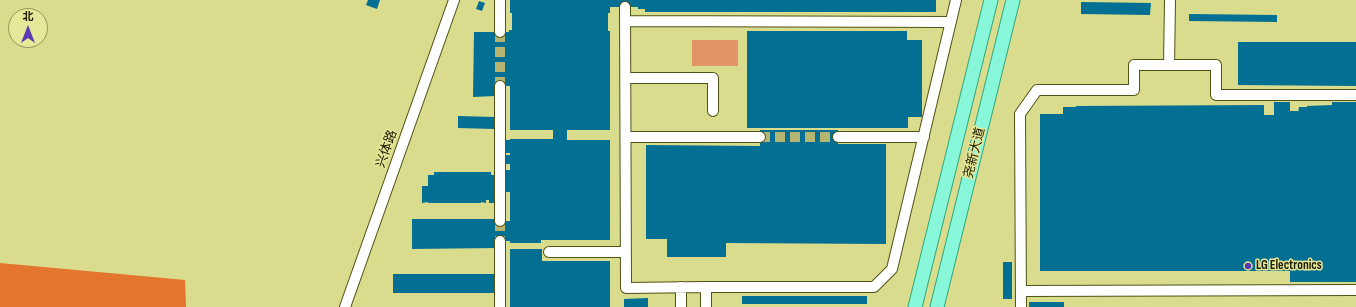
<!DOCTYPE html>
<html>
<head>
<meta charset="utf-8">
<style>
  body { margin:0 }
  #map { position:relative; width:1356px; height:307px; overflow:hidden; background:#d9db8d; font-family:"Sofia Sans Condensed","Noto Sans SC",sans-serif }
  canvas { display:block }
  .north { position:absolute; left:8px; top:8px; width:40px; height:40px; box-sizing:border-box; background:#e6e899; border:1px solid #95965c; border-radius:50%; rotate:0deg; font-size:11px; font-weight:700; line-height:16px; text-align:center; color:#1b1b00 }
  .north::after { content:''; display:block; margin:auto; width:14px; height:18px; background:#5a3ab2; clip-path:polygon(50% 0,100% 100%,50% 72%,0 100%) }
</style>
</head>
<body>
<div id="map">
<canvas width="1356" height="307"></canvas>
<div class="north">北</div>
</div>
<script>
const g = document.querySelector('canvas').getContext('2d');
g.lineJoin = 'round';
function fill(path, color) { g.fillStyle = color; g.fill(path, 'evenodd'); }
const poly = rows => new Path2D(rows.map(r => 'M' + r).join(''));
function strokePath(path, color, width, dash) { g.strokeStyle = color; g.lineWidth = width; g.lineCap = dash ? 'butt' : 'round'; g.setLineDash(dash || []); g.stroke(path); }
function drawText(font, color, halo, rows, align = 'center') {
  g.font = font + ' "Sofia Sans Condensed","Noto Sans SC",sans-serif'; g.lineWidth = 3; g.setLineDash([]); g.textBaseline = 'middle'; g.strokeStyle = halo; g.fillStyle = color; for (const [text, x, y, turn = 0] of rows) {
    g.save(); g.translate(x, y); g.rotate((+turn || 0) * Math.PI / 180); g.textAlign = isNaN(turn) ? turn : align; if (halo) g.strokeText(text, 0, 0); g.fillText(text, 0, 0); g.restore();
  }
}
const green = poly([
  [692,40,738,40,738,66,692,66]
]);
const forest = poly([
  [0,263,185,280,186,307,0,307]
]);
const building = poly([
  [368,0,380,0,377,9,366,5],
  [510,0,936,0,936,12,645,12,645,9,638,9,638,7,610,7,610,13,608,13,608,31,610,31,610,130,567,130,567,140,610,140,610,240,541,240,541,243,510,243,510,241,496,241,496,248,412,249,412,219,496,219,496,221,510,221,510,192,505,192,505,170,510,170,510,164,505,164,505,155,510,155,510,153,504,153,504,140,510,140,510,139,553,139,553,130,510,130,510,86,494,86,495,96,473,97,474,32,509,32,509,30,512,30,512,13,510,13],
  [479,1,485,3,482,11,476,9],
  [1081,2,1151,3,1150,15,1081,14],
  [1189,14,1277,15,1277,22,1189,21],
  [747,31,907,31,907,40,922,40,922,117,908,117,908,128,747,128],
  [1238,42,1356,42,1356,86,1238,85],
  [1274,102,1290,102,1290,111,1298,111,1298,113,1299,107,1307,107,1307,106,1332,105,1332,102,1356,102,1356,282,1290,282,1290,271,1040,271,1040,114,1063,114,1063,107,1076,107,1076,106,1264,105,1264,115,1274,115],
  [458,116,494,117,494,129,458,128],
  [760,130,838,130,838,144,886,144,886,244,726,243,726,257,667,257,667,239,646,239,646,145,760,146],
  [434,172,491,172,491,175,496,175,495,203,489,203,489,200,486,200,486,203,481,202,481,203,428,203,428,202,422,203,422,186,428,186,428,175,434,175],
  [510,249,542,249,542,261,610,261,610,307,510,307],
  [1003,262,1012,262,1012,299,1003,299],
  [393,274,496,274,495,293,393,293],
  [742,296,867,296,867,304,742,304],
  [648,298,648,307,624,307,624,299],
  [1029,302,1064,302,1064,307,1029,307]
]);
const minorTunnel = poly([
  [500,32,500,86],
  [760,137,838,137],
  [500,221,500,241]
]);
const minor = poly([
  [500,0,500,32],
  [625,7,626,288,706,287],
  [626,21,951,22],
  [1169,65,1170,0],
  [626,78,713,78,713,111],
  [500,86,500,221],
  [626,137,760,137],
  [838,137,924,137],
  [500,241,500,307],
  [549,252,626,252],
  [681,287,681,307],
  [1021,291,1356,290],
  [345,307,454,0],
  [706,307,706,287,874,287,892,269,956,0],
  [1021,307,1020,114,1037,90,1134,90,1134,65,1216,65,1216,95,1356,95]
]);
const major = poly([
  [915,307,991,0],
  [937,307,1013,0]
]);
const markers = [
  [1248,266,4,"#5a3ab2"]
];
const streetNames = [
  ["兴体路",387,149,-70],
  ["尧新大道",975,153,-76]
];
const poiNames = [
  ["LG Electronics",1256,266]
];
fill(green, '#e29367');
fill(forest, '#e3752f');
fill(building, '#036f92');
strokePath(minorTunnel, '#b3b571', 10, [10, 5]);
strokePath(minor, '#515216', 12);
strokePath(major, '#2ea77d', 15);
strokePath(minor, '#fff', 10);
strokePath(major, '#88f7d9', 13);
for (const [x, y, r, color] of markers) { const dot = new Path2D(); dot.arc(x, y, r, 0, 2 * Math.PI); g.fillStyle = color; g.fill(dot); strokePath(dot, '#e6e899', 1.5); }
drawText('13px', '#1b1b00', '#e6e899', streetNames);
drawText('bold 13px', '#1b1b00', '#e6e899', poiNames, 'left');
</script>
</body>
</html>
